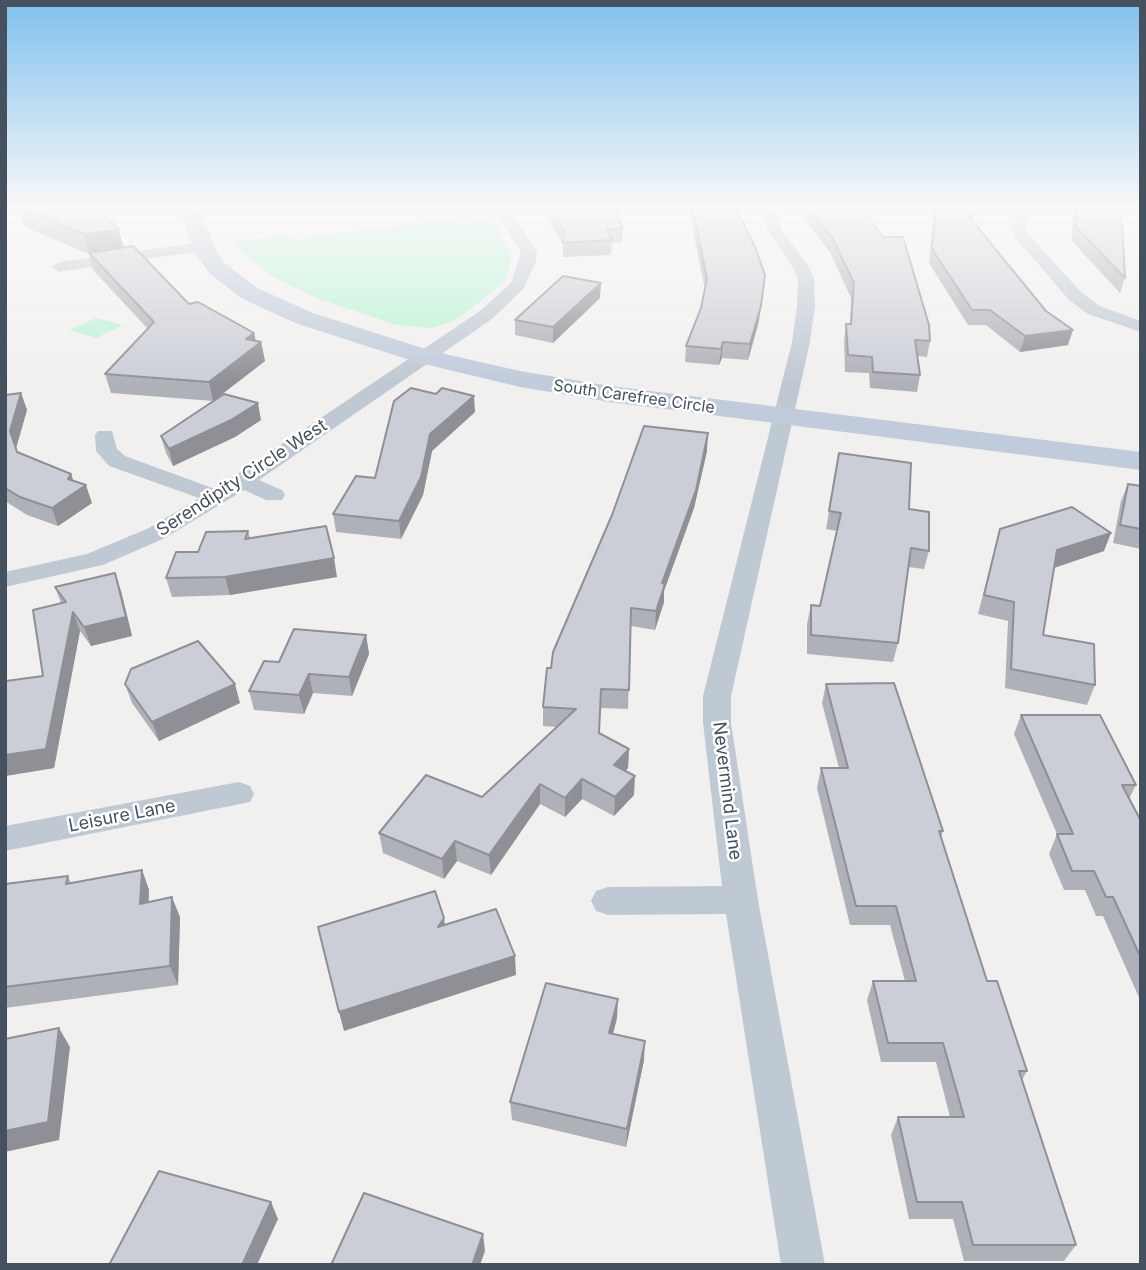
<!DOCTYPE html>
<html>
<head>
<meta charset="utf-8">
<style>
  body { margin:0 }
  #map { position:relative; width:1146px; height:1270px; overflow:hidden; background:#f2f0ef; font-family:Inter,sans-serif }
  canvas { display:block }
  .frame { position:absolute; inset:0; border:7px solid #45515f; pointer-events:none }
</style>
</head>
<body>
<div id="map">
<canvas width="1146" height="1270"></canvas>
<div class="frame"></div>
</div>
<script>
const g = document.querySelector('canvas').getContext('2d');
g.lineJoin = 'round';
function fill(path, color) { g.fillStyle = color; g.fill(path, 'evenodd'); }
const poly = rows => new Path2D(rows.map(r => 'M' + r).join(''));
function strokePath(path, color, width, dash) { g.strokeStyle = color; g.lineWidth = width; g.lineCap = dash ? 'butt' : 'round'; g.setLineDash(dash || []); g.stroke(path); }
function drawText(font, color, halo, rows, align = 'center') {
  g.font = font + ' Inter,sans-serif'; g.lineWidth = 5; g.setLineDash([]); g.textBaseline = 'middle'; g.strokeStyle = halo; g.fillStyle = color; for (const [text, x, y, turn = 0] of rows) {
    g.save(); g.translate(x, y); g.rotate((+turn || 0) * Math.PI / 180); g.textAlign = isNaN(turn) ? turn : align; if (halo) g.strokeText(text, 0, 0); g.fillText(text, 0, 0); g.restore();
  }
}
const green = poly([
  [462,217,495,223,512,258,507,275,503,283,463,315,451,322,431,328,396,325,319,299,273,277,237,248,237,241,288,235,296,239],
  [96,318,123,325,96,338,69,330]
]);
const street = poly([
  [492,206,506,206,537,252,536,261,524,288,492,319,259,480,282,490,285,495,282,500,266,500,244,490,165,538,103,565,5,587,5,572,87,554,149,528,199,498,109,466,96,451,95,435,98,431,112,431,117,449,125,456,215,489,480,311,511,283,521,252,492,206],
  [761,206,775,206,781,229,809,267,814,279,815,306,810,342,731,696,731,723,758,900,825,1265,781,1265,726,914,608,915,596,911,591,901,596,891,608,887,722,886,703,723,703,696,792,342,797,306,798,279,793,267,767,229,761,206],
  [1020,206,1034,206,1026,227,1029,235,1081,292,1100,306,1141,321,1141,332,1088,314,1069,300,1014,236,1012,227,1020,206],
  [203,242,211,247,208,250,59,272,51,267,59,262,203,242],
  [239,782,250,786,254,794,250,802,5,851,5,826,239,782]
]);
const secondary = poly([
  [178,206,198,206,217,252,225,263,257,288,313,313,432,351,520,371,610,386,1141,452,1141,470,610,402,520,387,416,362,295,323,241,298,209,273,195,253,178,206]
]);
const wall = poly([
  [540,206,613,206,623,228,622,242,612,243,611,255,563,257,563,244],
  [688,206,737,206,759,321,748,360,722,358,719,365,685,362,686,346,701,308,705,289],
  [799,206,868,206,870,220,930,341,927,357,918,356,920,375,917,392,870,388,869,373,845,372,844,340,846,324,850,324,851,298,830,252,798,211],
  [934,206,979,206,972,220,1068,345,1020,352,986,325,968,325,929,263],
  [1073,206,1141,206,1141,215,1121,214,1125,278,1120,293,1072,241],
  [18,207,124,248,189,304,256,341,261,342,265,361,216,399,261,420,235,437,173,466,166,453,161,436,213,401,111,393,105,374,148,329,93,270,89,254,25,227],
  [600,298,553,343,515,335,515,320],
  [21,393,27,410,16,448,17,452,74,481,92,503,58,526,27,515,5,501,5,395],
  [475,412,432,451,423,495,401,539,336,532,333,514,375,478],
  [707,451,694,508,664,591,664,602,655,630,631,626,628,709,600,708,599,734,629,749,628,768,625,771,634,795,614,816,582,799,565,817,540,804,491,875,457,861,444,879,383,853,379,833,482,797,556,727,543,726,543,707,551,668],
  [839,453,909,509,929,551,924,569,908,567,898,643,893,662,807,654,807,624,811,605,820,606,837,531,826,529],
  [1128,484,1141,486,1141,549,1113,543,1121,501],
  [1000,529,1104,551,1054,567,1043,635,1095,685,1087,705,1005,688,1008,621,978,614],
  [248,531,250,538,337,577,230,595,172,597,166,578,198,552],
  [115,573,121,591,132,636,91,646,80,631,54,768,5,776,5,684,43,676,61,603,55,587],
  [366,635,369,654,352,696,313,693,304,714,254,710,249,691,279,662],
  [125,684,240,703,159,741,132,703],
  [826,684,943,831,941,838,987,981,1027,1071,1022,1080,1076,1245,1064,1261,964,1261,953,1219,909,1219,891,1135,898,1117,950,1117,936,1062,881,1062,867,1000,873,981,905,981,890,925,850,925,817,788,821,768,839,768,822,703],
  [1021,715,1136,785,1129,799,1141,821,1141,1002,1103,916,1096,916,1085,890,1064,890,1049,854,1057,834,1014,734],
  [142,870,149,890,149,902,180,917,178,985,5,1008,5,884,68,876,71,883],
  [617,1018,613,1034,644,1060,626,1147,512,1120,510,1102]
]);
const shadedWall = poly([
  [976,206,979,206,967,232,970,218],
  [119,230,124,250,90,255,84,234],
  [765,275,759,321,748,360,750,344],
  [601,283,600,298,553,343,553,327],
  [1073,330,1068,345,1020,352,1025,336],
  [254,333,257,345,261,342,265,361,213,401,209,382,246,339],
  [723,342,722,358,719,365,721,349],
  [21,393,27,410,16,448,23,469,10,431],
  [474,396,475,412,432,451,423,495,401,539,399,521,430,434],
  [258,403,261,420,235,437,173,466,169,449],
  [708,433,707,451,694,508,664,591,664,602,655,630,656,611,662,583],
  [71,474,77,491,86,485,92,503,58,526,52,508],
  [1111,533,1104,551,1051,569,1057,550],
  [334,558,337,577,230,595,225,577],
  [115,573,121,591,132,636,91,646,84,627],
  [73,612,80,631,54,768,5,776,5,755],
  [366,635,369,654,352,696,349,677],
  [309,674,313,693,304,714,299,695],
  [235,684,240,703,159,741,152,722],
  [629,749,628,768,613,784,614,765],
  [635,776,634,795,614,816,615,797],
  [582,779,582,799,565,817,565,798],
  [540,784,540,804,491,875,489,855],
  [455,841,457,861,444,879,442,859],
  [142,870,149,890,147,923,140,904],
  [172,897,180,917,178,985,170,966],
  [444,918,447,938,438,927],
  [515,956,516,975,344,1031,339,1012],
  [618,999,617,1018,608,1052,609,1033],
  [59,1028,70,1047,59,1140,5,1152,5,1131],
  [645,1041,644,1060,626,1147,627,1129],
  [271,1202,278,1219,257,1265,242,1265],
  [483,1234,485,1251,480,1265,472,1265]
]);
const building = poly([
  [24,206,86,206,101,211,119,230,84,234,18,207,24,206],
  [548,206,613,206,623,228,607,229,612,240,563,243,564,231,548,206],
  [692,206,737,206,741,219,755,247,765,275,761,306,750,344,723,342,721,349,686,346,701,308,707,279,692,206],
  [806,206,868,206,870,220,883,237,903,237,929,325,930,341,915,340,920,375,873,372,872,357,848,355,846,324,851,324,854,283,832,237,806,206],
  [936,206,976,206,970,218,1046,311,1073,330,1025,336,990,310,972,310,932,249,936,206],
  [1076,206,1121,206,1125,278,1076,227,1076,206],
  [133,246,189,304,198,302,254,333,246,339,261,342,209,382,105,374,154,322,89,253,133,246],
  [563,276,601,283,553,327,515,320,563,276],
  [411,388,436,394,442,388,474,396,430,434,421,477,399,521,333,514,356,476,375,478,394,401,411,388],
  [21,393,10,431,17,452,71,474,68,479,86,485,52,508,20,497,5,488,5,395,21,393],
  [224,394,258,403,231,420,169,449,161,436,224,394],
  [644,426,708,433,696,490,662,583,665,584,656,611,631,608,629,690,601,689,599,733,629,749,614,765,635,776,615,797,582,779,565,798,540,784,489,855,455,841,442,859,379,833,426,775,482,797,576,709,543,707,547,668,551,668,553,652,612,515,644,426],
  [839,453,911,463,909,509,929,512,929,551,911,548,898,643,811,635,811,605,820,606,841,513,829,511,839,453],
  [1128,484,1141,486,1141,529,1120,525,1128,484],
  [1072,507,1111,533,1057,550,1043,635,1094,644,1095,685,1011,669,1014,602,984,595,1000,529,1072,507],
  [326,526,334,558,225,577,166,578,176,552,198,552,206,532,248,531,245,539,326,526],
  [115,573,126,617,84,627,73,612,46,749,5,755,6,681,43,676,33,610,66,602,55,587,115,573],
  [294,629,366,635,349,677,309,674,299,695,249,691,264,661,279,662,294,629],
  [198,641,235,684,152,722,125,684,131,669,198,641],
  [894,683,943,831,939,831,987,981,997,981,1027,1071,1019,1071,1076,1245,973,1245,962,1202,917,1202,898,1117,964,1117,943,1043,888,1043,873,981,916,981,896,906,856,906,821,768,848,768,826,684,894,683],
  [1021,715,1100,715,1136,785,1122,785,1141,821,1141,958,1113,897,1106,897,1094,871,1072,871,1057,834,1073,834,1021,715],
  [142,870,140,904,172,897,170,966,5,987,5,884,68,876,66,884,142,870],
  [435,891,444,918,438,927,496,909,515,956,339,1012,318,927,435,891],
  [546,983,618,999,609,1033,645,1041,627,1129,510,1102,546,983],
  [59,1028,48,1122,5,1131,5,1039,59,1028],
  [159,1171,271,1202,242,1265,109,1265,159,1171],
  [364,1193,483,1234,472,1265,331,1265,364,1193]
]);
const farStreetnames = [
  ["South Carefree Circle",634,397,8]
];
const streetNames = [
  ["Serendipity Circle West",242,478,-33],
  ["Nevermind Lane",727,791,83],
  ["Leisure Lane",122,816,-11]
];
fill(green, '#baf4d4');
fill(street, '#bfc9d3');
fill(secondary, '#c0cbdb');
fill(wall, '#afb1b8');
fill(shadedWall, '#8e9096');
fill(building, '#cbced6');
strokePath(building, '#8e9096', 2);
const sky = g.createLinearGradient(0, 0, 0, 384);
sky.addColorStop(0, '#7fc1ee');
sky.addColorStop(0.54, '#f9f8f8');
sky.addColorStop(1, '#f9f8f800');
g.fillStyle = sky;
g.fillRect(0, 0, 1146, 384);
drawText('16px', '#45515f', '#fff', farStreetnames);
drawText('18px', '#45515f', '#fff', streetNames);
</script>
</body>
</html>
